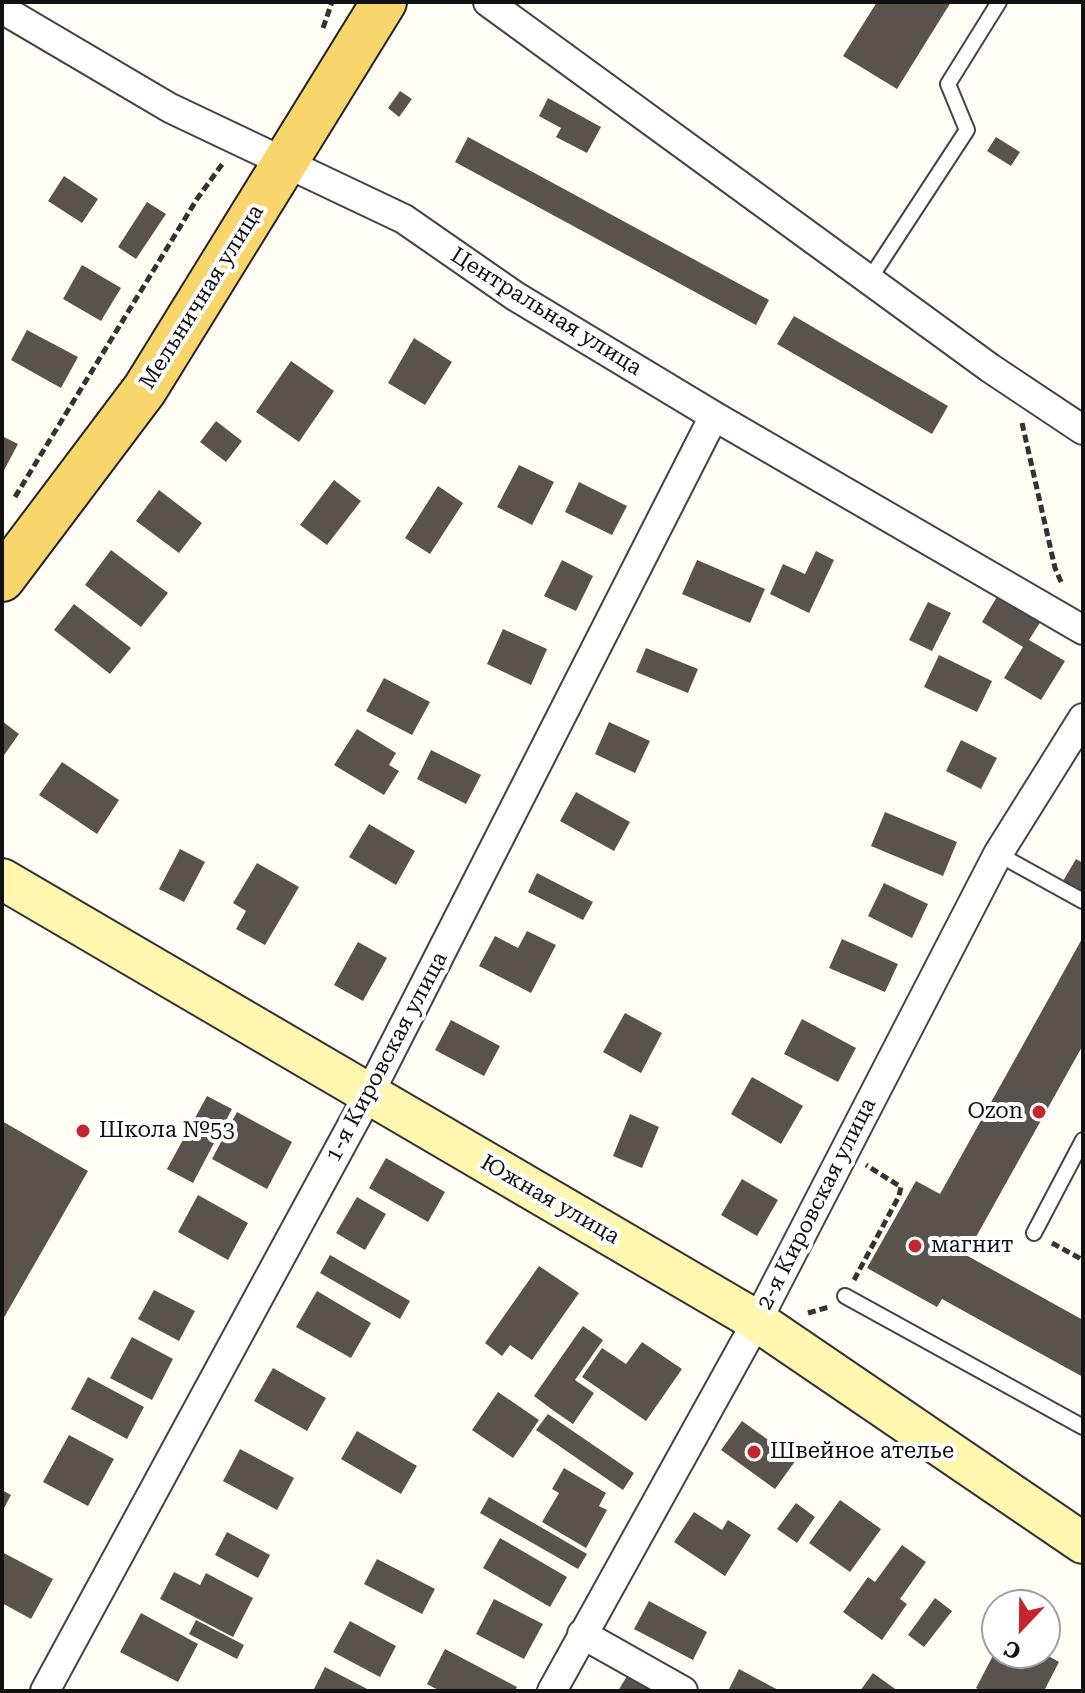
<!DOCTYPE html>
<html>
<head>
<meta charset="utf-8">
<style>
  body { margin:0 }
  #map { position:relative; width:1085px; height:1693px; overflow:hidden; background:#fffdf5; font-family:"Roboto Serif",serif }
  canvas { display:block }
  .frame { position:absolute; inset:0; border:4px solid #111; pointer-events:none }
  .north { position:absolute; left:981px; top:1589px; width:80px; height:80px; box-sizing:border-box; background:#fff; border:2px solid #a0a0a0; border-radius:50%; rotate:202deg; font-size:22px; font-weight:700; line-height:32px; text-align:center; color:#111 }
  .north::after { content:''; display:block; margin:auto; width:28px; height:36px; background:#c4262e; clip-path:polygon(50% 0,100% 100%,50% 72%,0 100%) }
</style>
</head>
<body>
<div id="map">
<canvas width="1085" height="1693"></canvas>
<div class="frame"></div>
<div class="north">С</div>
</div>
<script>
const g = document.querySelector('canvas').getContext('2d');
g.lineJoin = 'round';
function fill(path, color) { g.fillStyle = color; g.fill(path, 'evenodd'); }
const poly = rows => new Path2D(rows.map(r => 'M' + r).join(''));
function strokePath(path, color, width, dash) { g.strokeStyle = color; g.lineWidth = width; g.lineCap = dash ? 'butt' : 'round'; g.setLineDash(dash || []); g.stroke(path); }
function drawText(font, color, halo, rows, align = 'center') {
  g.font = font + ' "Roboto Serif",serif'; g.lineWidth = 8; g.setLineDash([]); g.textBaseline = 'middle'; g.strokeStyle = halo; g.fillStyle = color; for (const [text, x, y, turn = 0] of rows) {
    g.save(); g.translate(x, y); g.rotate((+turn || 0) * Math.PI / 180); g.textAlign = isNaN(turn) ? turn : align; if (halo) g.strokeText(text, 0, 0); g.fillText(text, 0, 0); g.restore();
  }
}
const building = poly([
  [877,2,951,2,897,89,843,56],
  [400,91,412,99,399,117,388,108],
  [548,98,601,127,587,153,556,137,561,128,539,116],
  [468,137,769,300,756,325,455,162],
  [996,137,1020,152,1011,166,987,151],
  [64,176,98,199,82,223,48,201],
  [147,202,166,214,136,259,118,247],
  [82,265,121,288,101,321,63,299],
  [794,316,948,406,932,434,777,344],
  [27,330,78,357,61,388,11,360],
  [414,338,452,362,425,405,388,383],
  [291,361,334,391,299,442,256,412],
  [216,421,242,441,226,462,200,442],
  [2,436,18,444,2,474],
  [519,465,554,482,532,525,497,507],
  [334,480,361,501,327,545,300,525],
  [579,482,627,506,612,535,565,512],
  [438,486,463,503,430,554,405,538],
  [159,490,202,523,179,553,136,521],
  [111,550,168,593,141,627,85,585],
  [816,551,834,560,809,613,770,594,783,564,805,574],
  [562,560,593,576,576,611,544,596],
  [697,560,765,589,750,623,682,594],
  [998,595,1041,621,1029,640,1065,661,1041,700,1004,678,1023,647,982,622],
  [928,602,951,613,932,651,909,640],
  [74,604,131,648,110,674,54,630],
  [503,629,547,649,531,685,487,664],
  [646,648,698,669,688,693,636,672],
  [939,655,992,681,977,712,924,687],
  [384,678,430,702,412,735,366,711],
  [2,721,19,734,2,758],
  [609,722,650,741,635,773,595,754],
  [357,729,396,753,389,765,399,771,384,795,334,765],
  [961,740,997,758,981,789,946,771],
  [431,750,481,775,466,804,417,779],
  [62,762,119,800,97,834,39,795],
  [576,792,630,822,614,851,560,821],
  [885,812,957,842,943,876,871,846],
  [369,824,415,851,396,885,349,857],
  [180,849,205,862,184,902,159,889],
  [1076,859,1083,863,1083,892,1063,881],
  [257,863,299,887,265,945,236,929,246,911,233,903],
  [537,873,593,902,583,920,528,892],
  [884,883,928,904,912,938,868,916],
  [527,931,556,945,531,993,479,966,495,936,518,948],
  [1083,937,1083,1045,966,1255,1083,1320,1083,1377,942,1299,937,1307,867,1268,916,1181,940,1194],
  [842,939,898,964,885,992,829,968],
  [358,942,387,958,363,1001,334,985],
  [625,1013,662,1033,641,1073,603,1052],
  [802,1019,856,1048,838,1082,784,1054],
  [451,1020,500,1046,484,1076,435,1050],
  [752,1077,803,1106,781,1144,731,1114],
  [207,1096,232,1109,193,1183,167,1169],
  [237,1112,292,1142,267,1189,212,1159],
  [630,1114,659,1127,642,1168,613,1156],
  [2,1121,88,1171,2,1321],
  [386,1158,445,1192,428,1222,369,1188],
  [742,1179,778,1200,757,1236,721,1215],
  [198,1195,248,1223,228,1260,178,1232],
  [357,1197,386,1214,365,1250,336,1233],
  [330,1255,410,1301,400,1319,320,1273],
  [539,1266,579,1293,532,1360,510,1345,502,1356,485,1343],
  [154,1290,195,1311,179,1341,138,1319],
  [317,1291,371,1323,351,1358,296,1327],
  [583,1326,603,1340,575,1380,594,1393,573,1424,554,1411,560,1404,554,1411,534,1396],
  [132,1337,173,1359,152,1400,110,1378],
  [642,1342,682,1369,646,1421,582,1377,602,1348,626,1364],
  [273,1368,326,1398,307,1431,254,1401],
  [88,1377,144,1407,127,1439,71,1409],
  [498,1392,539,1420,513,1458,472,1430],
  [548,1414,634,1473,623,1490,536,1430],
  [742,1421,796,1460,775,1489,721,1450],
  [357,1431,417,1466,401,1494,341,1459],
  [69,1435,114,1459,88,1506,43,1482],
  [240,1449,294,1478,277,1510,223,1481],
  [564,1468,606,1493,599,1506,607,1510,586,1548,542,1522,559,1493,552,1489],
  [2,1490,11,1495,2,1512],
  [489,1497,587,1554,578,1569,480,1513],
  [840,1500,881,1529,850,1572,809,1543],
  [796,1503,815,1517,797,1543,777,1529],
  [694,1512,722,1530,728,1520,751,1535,725,1576,674,1542],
  [227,1532,270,1555,258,1578,215,1555],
  [500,1538,567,1577,550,1607,483,1568],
  [902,1545,926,1562,900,1599,907,1604,882,1640,843,1612,868,1577,875,1582],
  [2,1552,53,1579,31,1619,2,1603],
  [377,1559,435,1589,422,1614,364,1584],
  [174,1572,200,1585,206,1573,253,1598,233,1637,160,1599],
  [935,1598,952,1611,924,1647,908,1635],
  [494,1599,543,1624,524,1659,476,1634],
  [649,1601,707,1632,693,1660,634,1629],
  [141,1613,198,1644,178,1682,120,1652],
  [196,1620,244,1645,237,1659,189,1634],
  [350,1621,396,1646,380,1677,333,1652],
  [997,1648,997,1653,1043,1653,1059,1662,1044,1691,981,1691,976,1688],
  [445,1649,517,1687,515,1691,440,1691,427,1684],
  [325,1667,371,1691,313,1691],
  [739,1669,780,1691,728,1691],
  [873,1673,898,1691,860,1691],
  [627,1676,652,1691,618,1691]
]);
const path = poly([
  [323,28,332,2],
  [1022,423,1055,568,1062,584],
  [15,497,197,199,223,163],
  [1052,1243,1083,1260],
  [854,1280,899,1196,901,1187,866,1165],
  [808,1313,829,1307]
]);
const lane = poly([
  [869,280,967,130,948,84,999,2],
  [998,854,1083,901],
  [1034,1233,1083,1140],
  [845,1296,1083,1427]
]);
const street = poly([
  [488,2,990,368,1083,430],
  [2,9,170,108,404,219,515,296,714,416,1083,630],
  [582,1634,683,1691],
  [45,1691,369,1094,714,416],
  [552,1691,757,1321,998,854,1083,718]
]);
const secondary = poly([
  [2,879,757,1321,1083,1543]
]);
const primary = poly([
  [2,579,145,389,384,2]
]);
const markers = [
  [1039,1112,8,"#c4262e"],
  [83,1131,8,"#c4262e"],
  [915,1246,8,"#c4262e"],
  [754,1452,8,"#c4262e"]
];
const streetNames = [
  ["Мельничная улица",202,297,-58],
  ["Центральная улица",546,312,32],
  ["1-я Кировская улица",387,1057,-62],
  ["Южная улица",550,1200,30],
  ["2-я Кировская улица",817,1204,-63]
];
const poiNames = [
  ["Ozon",1023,1112,"right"],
  ["Школа №53",99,1131],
  ["магнит",931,1246],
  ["Швейное ателье",770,1452]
];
fill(building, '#5a524d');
strokePath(lane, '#444', 18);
strokePath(street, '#444', 32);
strokePath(secondary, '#333', 44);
strokePath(primary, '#222', 48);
strokePath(path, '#333', 5, [8, 4]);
strokePath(lane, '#fff', 14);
strokePath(street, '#fff', 28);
strokePath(secondary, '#fff6b0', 40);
strokePath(primary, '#f9d66b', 44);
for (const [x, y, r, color] of markers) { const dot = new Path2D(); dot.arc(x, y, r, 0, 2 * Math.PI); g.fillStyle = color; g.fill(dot); strokePath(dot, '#fff', 3); }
drawText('22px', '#111', '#fff', streetNames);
drawText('22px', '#111', '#fff', poiNames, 'left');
</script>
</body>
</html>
